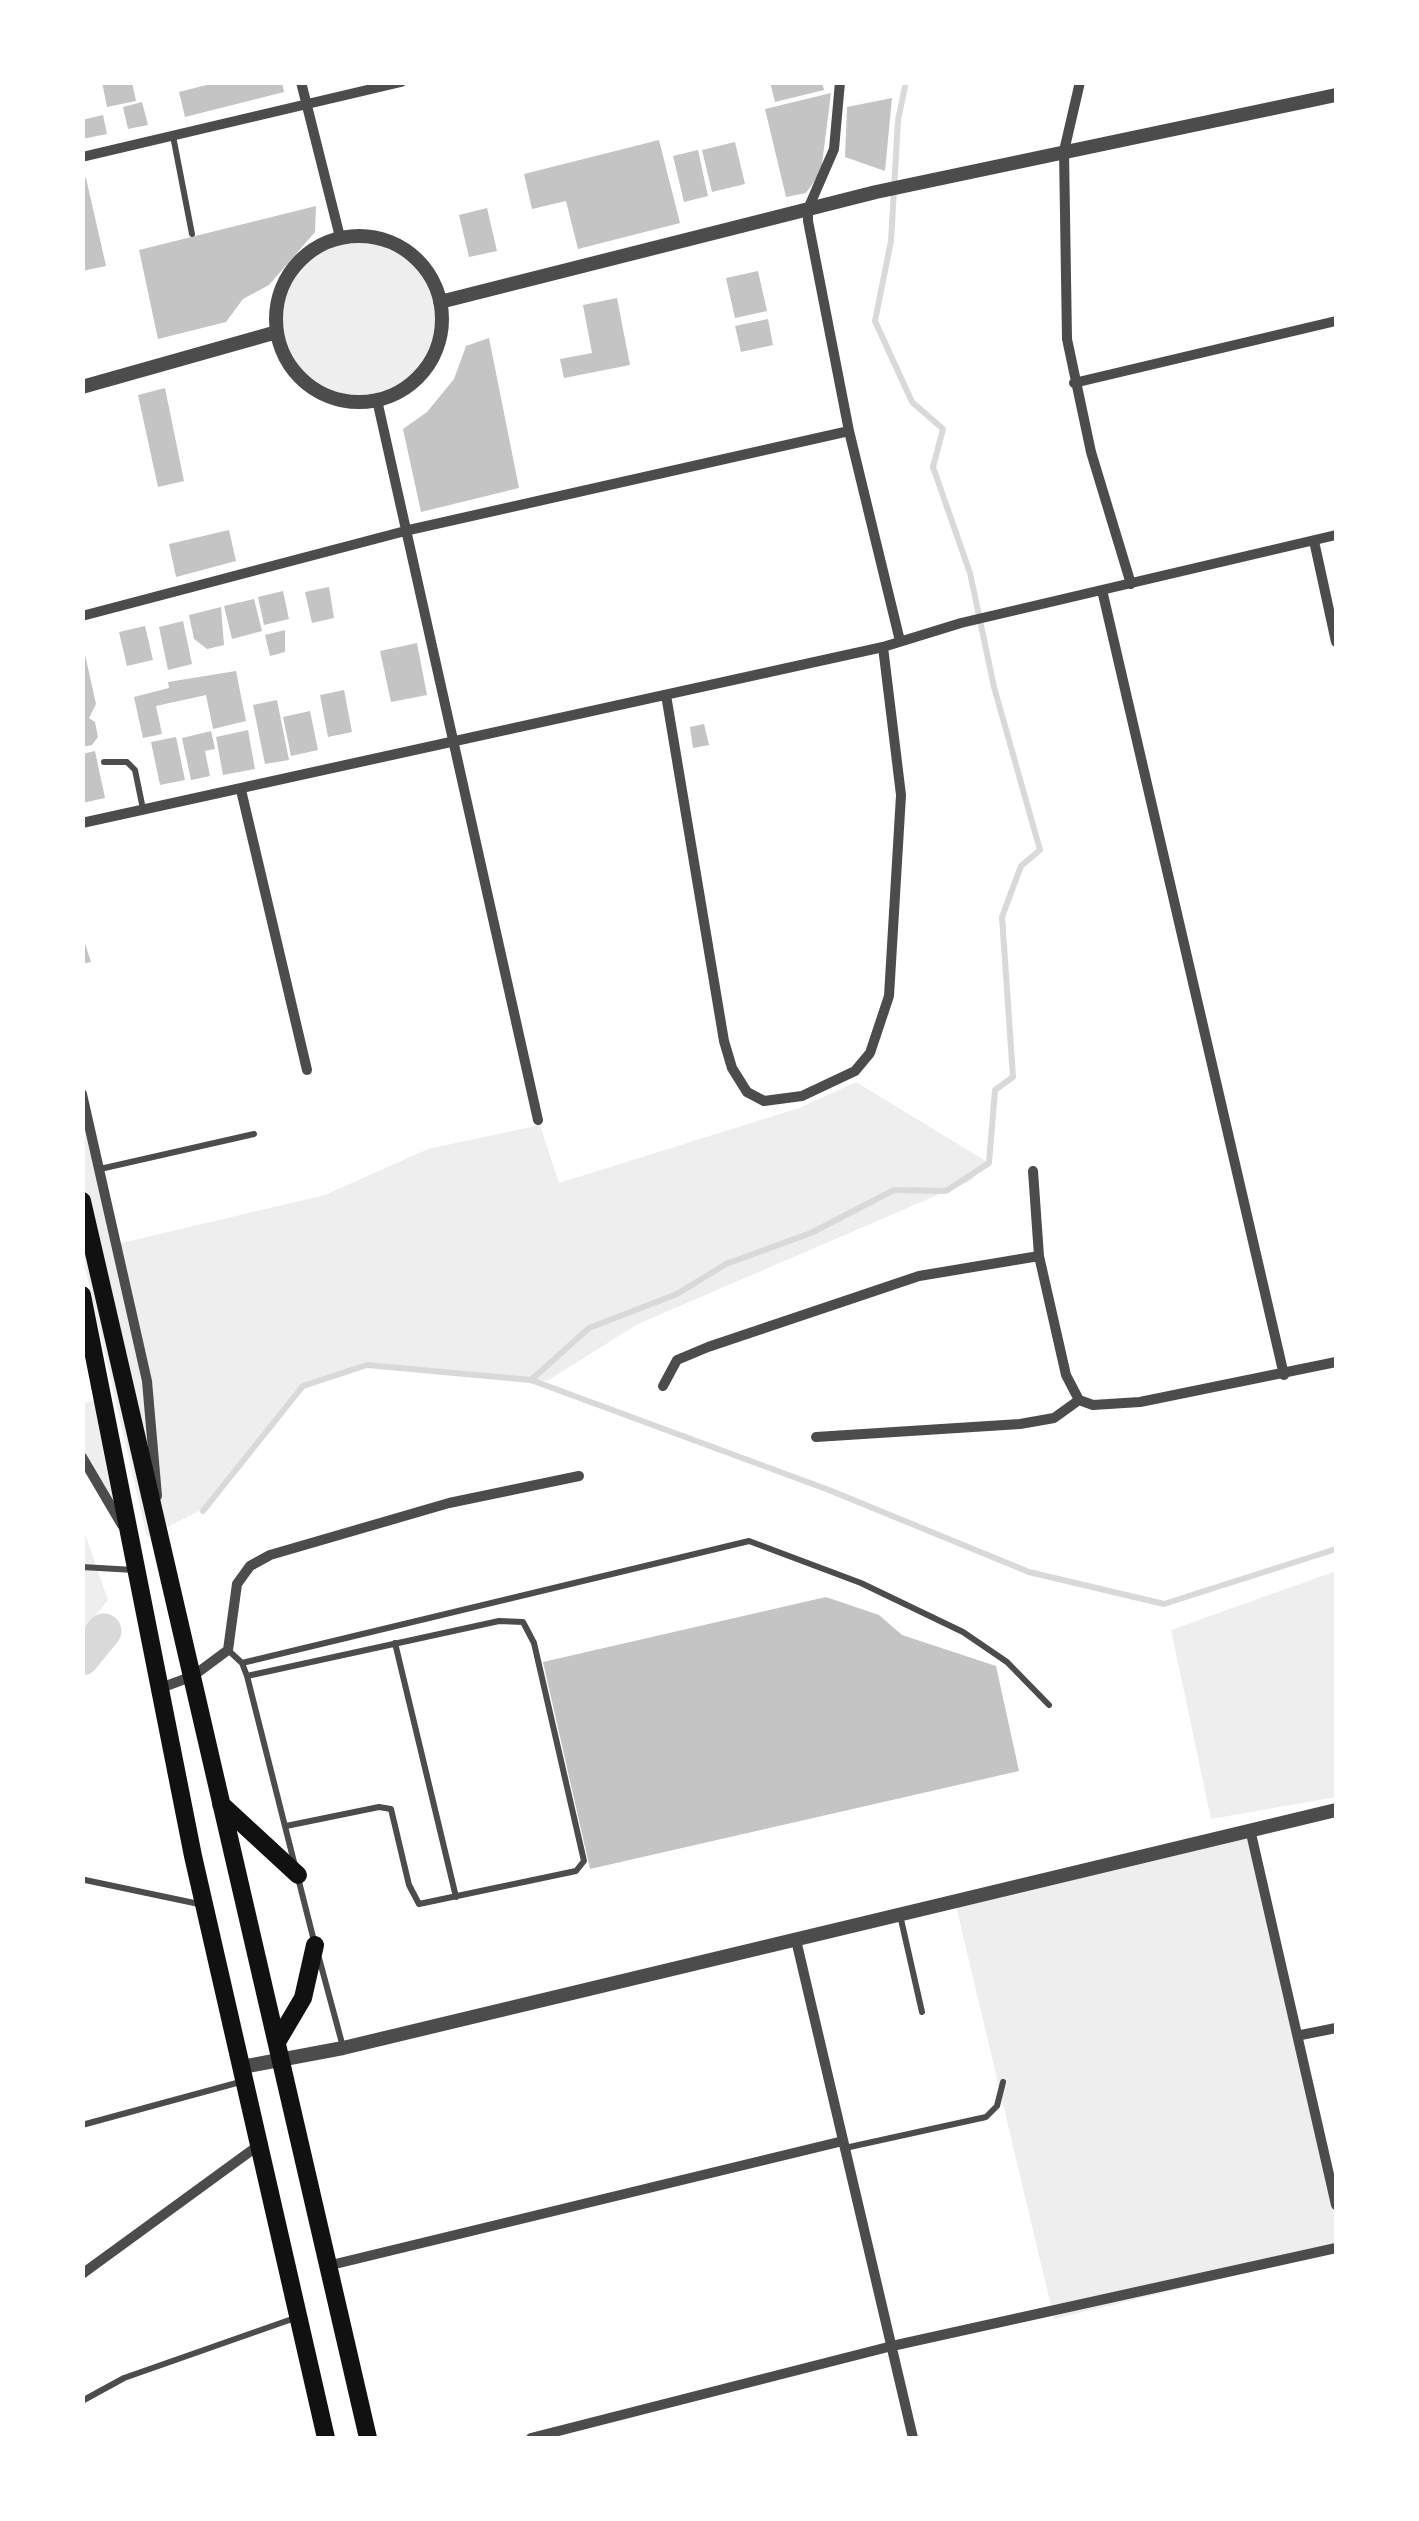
<!DOCTYPE html>
<html>
<head>
<meta charset="utf-8">
<style>
  body { margin:0 }
  #map { position:relative; width:1419px; height:2521px; overflow:hidden; background:#fff; font-family:"Varela Round",sans-serif }
  canvas { display:block }
  .frame { position:absolute; inset:0; border:85px solid #fff; pointer-events:none }
</style>
</head>
<body>
<div id="map">
<canvas width="1419" height="2521"></canvas>
<div class="frame"></div>
</div>
<script>
const g = document.querySelector('canvas').getContext('2d');
g.lineJoin = 'round';
function fill(path, color) { g.fillStyle = color; g.fill(path, 'evenodd'); }
const poly = rows => new Path2D(rows.map(r => 'M' + r).join(''));
function strokePath(path, color, width, dash) { g.strokeStyle = color; g.lineWidth = width; g.lineCap = dash ? 'butt' : 'round'; g.setLineDash(dash || []); g.stroke(path); }
const green = poly([
  '278 318a81 81 0 1 1 162 0a81 81 0 1 1-162 0Z',
  [856,1082,989,1163,970,1181,638,1324,547,1381,367,1365,303,1386,205,1508,147,1537,83,1259,82,1118,113,1245,325,1195,428,1149,540,1125,559,1183,799,1108],
  [101,1398,121,1520,83,1448,82,1404],
  [82,1525,108,1600,83,1631,82,1631],
  [1336,1571,1336,1797,1211,1819,1171,1630],
  [1250,1829,1336,2197,1336,2251,1054,2319,956,1906]
]);
const stream = poly([
  [531,1380,589,1328,677,1294,726,1264,811,1233,894,1190,946,1191,989,1163,995,1090,1013,1077,1002,917,1021,866,1040,850,994,687,970,573,933,467,943,429,912,402,875,321,891,241,898,120,906,82],
  [203,1511,303,1386,367,1365,531,1380,829,1490,1029,1572,1164,1604,1336,1549]
]);
const river = poly([
  [82,1658,104,1631]
]);
const building = poly([
  [102,82,132,82,136,101,107,107],
  [218,82,282,82,284,92,185,117,179,92],
  [770,82,822,82,824,90,775,102],
  [831,93,821,172,806,193,786,197,765,109],
  [892,98,885,171,845,157,847,107],
  [142,102,148,125,128,129,123,107],
  [103,115,107,134,82,139,82,120],
  [659,140,680,223,578,249,566,201,532,209,524,174],
  [735,142,745,184,712,192,702,150],
  [698,150,708,196,684,202,673,156],
  [86,178,106,266,82,271,82,179],
  [316,206,315,232,269,285,243,299,226,322,158,339,139,250],
  [487,208,497,251,469,257,459,215],
  [758,271,767,311,735,318,726,278],
  [617,298,630,365,564,378,560,359,592,353,583,305],
  [768,319,773,345,741,352,735,326],
  [489,338,519,488,421,512,403,429,427,412,454,379,466,346],
  [165,388,184,481,158,487,138,395],
  [229,530,236,561,176,577,169,544],
  [329,587,334,618,312,623,305,592],
  [283,591,289,619,264,625,258,597],
  [254,599,262,631,232,639,224,606],
  [221,607,224,645,207,649,194,639,189,615],
  [183,621,192,664,168,670,159,627],
  [145,626,153,660,127,666,119,632],
  [285,630,285,652,270,656,265,635],
  [417,643,427,695,391,702,380,651],
  [84,650,96,704,89,718,95,722,98,737,92,745,82,747],
  [236,671,246,721,213,729,206,695,156,706,162,734,143,738,134,697,169,688,168,682],
  [344,690,352,732,328,737,320,695],
  [277,700,289,760,265,764,253,705],
  [310,711,318,750,291,756,283,717],
  [704,724,709,745,693,748,690,727],
  [248,730,255,769,223,775,216,737],
  [211,731,215,749,205,751,210,776,191,780,182,738],
  [176,737,185,780,160,785,151,742],
  [95,751,105,798,82,803,82,754],
  [82,934,91,962,82,964],
  [826,1597,879,1615,902,1635,996,1666,1019,1771,590,1869,543,1662]
]);
const service = poly([
  [173,136,192,234],
  [104,762,127,762,135,770,143,809],
  [100,1169,254,1134],
  [82,1567,134,1570],
  [395,1643,456,1897],
  [228,1650,242,1663,247,1676,314,1941],
  [242,1663,749,1541,861,1583,963,1632,1007,1662,1049,1705],
  [247,1676,499,1621,523,1622,534,1643,584,1861,576,1871,419,1904,409,1885,391,1809,379,1807,286,1826],
  [85,1880,199,1904],
  [900,1915,922,2012],
  [319,1958,343,2047],
  [82,2125,244,2081],
  [845,2148,986,2117,997,2106,1003,2082],
  [82,2401,124,2378,295,2318]
]);
const minor = poly([
  [301,82,340,237],
  [840,82,834,149,808,209,808,221,849,431,900,641],
  [1080,82,1064,151,1067,339,1091,452,1131,584],
  [82,157,401,82],
  [1074,383,1336,321],
  [377,400,538,1120],
  [1314,541,1336,642],
  [1102,590,1284,1375],
  [82,616,409,530,849,431],
  [666,695,724,1041,732,1068,747,1092,764,1101,802,1096,855,1071,870,1053,889,996,901,795,883,647],
  [241,790,307,1070],
  [82,823,883,647,961,623,1336,535],
  [82,1094,147,1381,157,1496],
  [1033,1171,1039,1256,1066,1375,1079,1400,1093,1405,1140,1402,1336,1362],
  [663,1386,677,1360,708,1347,919,1276,1039,1256],
  [816,1437,1020,1424,1054,1418,1079,1400],
  [82,1457,122,1525],
  [158,1689,193,1676,228,1650,237,1584,250,1566,270,1555,449,1503,579,1476],
  [1250,1829,1336,2205],
  [796,1940,913,2438],
  [1301,2035,1336,2028],
  [327,2266,843,2141],
  [82,2274,259,2145],
  [531,2438,892,2346,1336,2248]
]);
const tertiary = poly([
  '276 319a83 83 0 1 1 166 0a83 83 0 1 1-166 0Z',
  [440,302,876,192,1336,95],
  [82,387,277,332],
  [242,2067,343,2048,1336,1810]
]);
const primary = poly([
  [82,1201,368,2438],
  [82,1295,193,1856,326,2438],
  [221,1804,298,1875],
  [277,2042,303,1998,315,1945]
]);
fill(green, '#eee');
strokePath(stream, '#d9d9d9', 6);
strokePath(river, '#d9d9d9', 35);
fill(building, '#c4c4c4');
strokePath(service, '#4c4c4c', 6);
strokePath(minor, '#4c4c4c', 10);
strokePath(tertiary, '#4c4c4c', 14);
strokePath(primary, '#111', 18);
</script>
</body>
</html>
